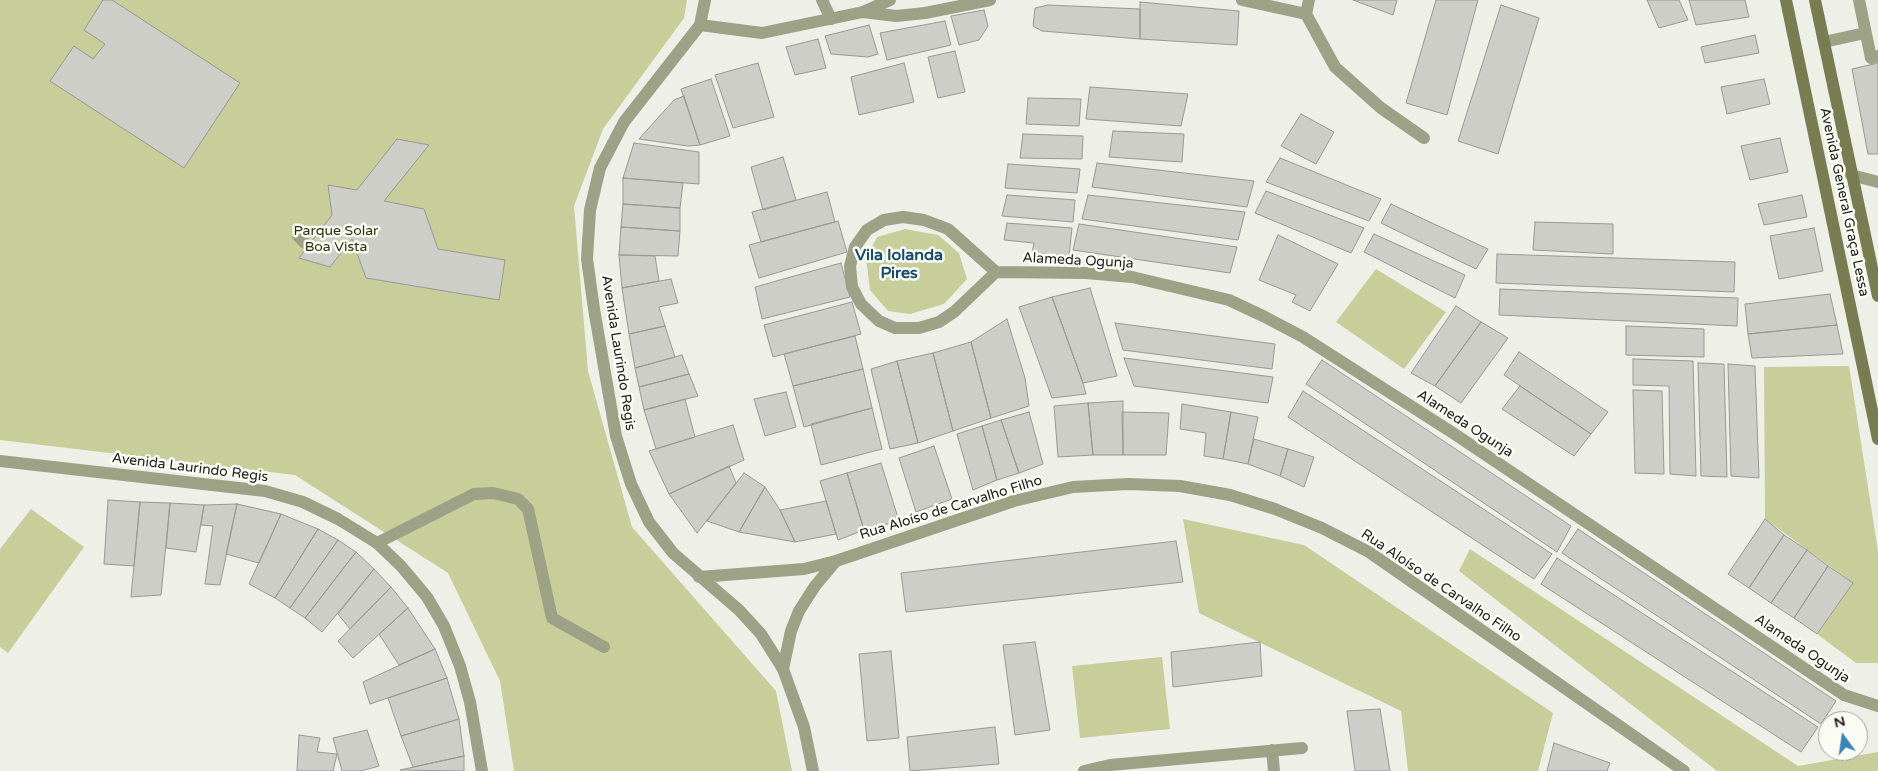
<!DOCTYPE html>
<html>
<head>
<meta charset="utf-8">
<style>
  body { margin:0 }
  #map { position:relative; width:1878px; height:771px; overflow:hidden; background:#eeefe7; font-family:"Varela Round",sans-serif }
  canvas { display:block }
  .north { position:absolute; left:1818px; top:711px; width:50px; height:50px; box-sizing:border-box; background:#fbfdf5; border:1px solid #a4a59f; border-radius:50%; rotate:346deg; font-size:14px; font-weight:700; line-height:20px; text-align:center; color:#21211e }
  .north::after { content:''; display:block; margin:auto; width:18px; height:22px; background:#3c85b9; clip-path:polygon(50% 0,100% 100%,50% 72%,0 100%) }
</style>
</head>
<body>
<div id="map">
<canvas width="1878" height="771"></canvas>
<div class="north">N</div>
</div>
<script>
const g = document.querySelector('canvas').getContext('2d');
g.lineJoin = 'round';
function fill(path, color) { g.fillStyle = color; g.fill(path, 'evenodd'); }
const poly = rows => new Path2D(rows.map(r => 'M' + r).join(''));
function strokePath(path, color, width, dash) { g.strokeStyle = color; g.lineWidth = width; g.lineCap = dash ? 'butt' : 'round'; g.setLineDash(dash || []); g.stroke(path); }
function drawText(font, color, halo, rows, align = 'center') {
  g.font = font + ' "Varela Round",sans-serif'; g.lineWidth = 5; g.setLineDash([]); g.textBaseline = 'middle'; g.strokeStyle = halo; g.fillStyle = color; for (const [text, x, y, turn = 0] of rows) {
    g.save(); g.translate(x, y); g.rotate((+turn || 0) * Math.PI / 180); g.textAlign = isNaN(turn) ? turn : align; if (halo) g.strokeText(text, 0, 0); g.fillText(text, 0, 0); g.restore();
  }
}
const green = poly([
  [0,0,687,0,684,18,603,129,574,206,588,371,632,527,776,691,792,771,514,771,500,681,448,573,295,475,0,440],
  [905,229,938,235,959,253,967,279,944,304,910,314,888,311,870,290,866,258,877,237],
  [1376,269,1446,312,1404,369,1336,322],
  [1849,366,1878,551,1878,663,1856,663,1817,634,1853,583,1765,519,1764,367],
  [31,509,84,547,8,653,0,647,0,549],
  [1183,519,1304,545,1553,713,1538,771,1408,771,1401,711,1199,613],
  [1470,549,1798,766,1878,752,1878,771,1717,771,1459,571],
  [1162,657,1170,729,1080,738,1072,666]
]);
const building = poly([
  [103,0,112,0,240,83,184,168,50,81,74,46,93,59,105,44,84,30,103,0],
  [1353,0,1397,0,1393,15,1353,0],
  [1436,0,1478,0,1447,115,1406,103,1436,0],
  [1647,0,1679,0,1688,20,1659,28,1647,0],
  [1689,0,1745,0,1749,17,1696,25,1689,0],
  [1140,2,1239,11,1237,45,1140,39,1140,2],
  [1048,5,1140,9,1140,39,1042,31,1033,26,1035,8,1048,5],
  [1501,5,1539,18,1498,154,1458,141,1501,5],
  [984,10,988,26,979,40,959,45,951,16,984,10],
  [945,21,951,45,887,60,880,33,945,21],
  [869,25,878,54,868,57,831,54,825,36,869,25],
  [1755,35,1759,53,1705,63,1701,47,1755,35],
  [818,39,826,68,795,75,786,47,818,39],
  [955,51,965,92,938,98,928,57,955,51],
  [758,63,774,117,733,128,715,75,758,63],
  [904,63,914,102,859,115,851,77,904,63],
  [1878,63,1878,154,1868,154,1852,69,1878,63],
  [711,79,730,136,700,145,681,89,711,79],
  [1764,79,1770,104,1727,114,1721,87,1764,79],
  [1090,87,1188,94,1181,126,1086,119,1090,87],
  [684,96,700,145,688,146,639,139,674,100,684,96],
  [1028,98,1081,99,1079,126,1026,124,1028,98],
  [1301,114,1334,132,1316,164,1281,146,1301,114],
  [1113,131,1184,134,1182,162,1109,157,1113,131],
  [1023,134,1083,136,1082,159,1020,158,1023,134],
  [1780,138,1788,172,1750,180,1741,146,1780,138],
  [397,139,429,145,384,201,424,209,438,249,505,260,499,300,366,278,352,239,330,267,299,258,332,215,328,185,357,190,397,139],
  [634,143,699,152,699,184,623,178,634,143],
  [783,157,796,200,763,210,751,167,783,157],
  [1280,158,1381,199,1369,221,1266,182,1280,158],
  [1097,163,1254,181,1247,207,1092,187,1097,163],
  [1008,164,1080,169,1077,193,1005,188,1008,164],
  [623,178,683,183,680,208,623,204,623,178],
  [1266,191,1364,228,1351,253,1255,213,1266,191],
  [827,192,835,222,761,242,752,212,827,192],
  [1007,195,1075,200,1073,222,1002,216,1007,195],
  [1088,195,1245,212,1238,240,1082,219,1088,195],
  [1802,195,1807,217,1764,225,1758,204,1802,195],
  [623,204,680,208,680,231,621,227,623,204],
  [1391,204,1488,249,1476,269,1381,223,1391,204],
  [838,221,847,252,759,278,749,245,838,221],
  [1535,222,1613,224,1613,254,1533,250,1535,222],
  [1007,223,1072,228,1069,256,1032,253,1034,243,1004,240,1007,223],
  [1079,224,1237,247,1230,273,1073,250,1079,224],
  [621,227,680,231,678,256,619,255,621,227],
  [1814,228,1823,271,1779,279,1770,236,1814,228],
  [1374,234,1465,275,1455,298,1364,252,1374,234],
  [1278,235,1338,264,1310,311,1292,302,1296,295,1259,280,1278,235],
  [1497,254,1735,262,1734,292,1496,283,1497,254],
  [619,255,655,256,659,281,622,288,619,255],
  [841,263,850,297,762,319,755,287,841,263],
  [671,279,678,303,659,307,665,326,629,334,622,288,671,279],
  [1090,288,1117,376,1083,383,1052,297,1090,288],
  [1500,289,1738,298,1737,326,1499,315,1500,289],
  [1830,294,1837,325,1748,334,1745,304,1830,294],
  [1052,297,1083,383,1086,394,1052,398,1019,307,1052,297],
  [852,302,861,334,773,357,764,325,852,302],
  [1456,306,1481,322,1435,386,1411,373,1456,306],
  [1007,319,1025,378,1029,406,991,418,971,342,1007,319],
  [1481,322,1508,338,1461,403,1435,386,1481,322],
  [1115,323,1275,344,1272,369,1123,350,1115,323],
  [1837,325,1843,354,1752,358,1748,334,1837,325],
  [665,326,675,357,635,368,629,334,665,326],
  [1626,326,1704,329,1704,357,1626,355,1626,326],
  [855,336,863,369,793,386,784,354,855,336],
  [971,342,991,418,953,431,933,353,971,342],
  [1519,352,1608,412,1591,434,1504,375,1519,352],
  [933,353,953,431,918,443,897,361,933,353],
  [682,355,689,374,639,387,635,368,682,355],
  [1124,358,1273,377,1268,403,1134,386,1124,358],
  [1633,359,1693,361,1696,476,1670,474,1669,386,1633,385,1633,359],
  [1322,360,1571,526,1557,552,1306,384,1322,360],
  [897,361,918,443,890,449,871,369,897,361],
  [1698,363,1724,364,1727,477,1701,476,1698,363],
  [1728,364,1755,366,1759,478,1731,476,1728,364],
  [863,369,872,408,804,427,793,386,863,369],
  [689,374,698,396,644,410,639,387,689,374],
  [1520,386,1591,434,1574,456,1502,409,1520,386],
  [1633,390,1662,391,1664,474,1635,473,1633,390],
  [1303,391,1552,554,1534,579,1288,417,1303,391],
  [786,392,796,427,765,436,754,399,786,392],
  [685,399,695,437,656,449,644,410,685,399],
  [1123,401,1123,455,1093,455,1088,403,1123,401],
  [1088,403,1093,455,1058,457,1054,406,1088,403],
  [1182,404,1231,412,1223,459,1204,456,1206,433,1180,429,1182,404],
  [872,408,882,449,821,465,811,424,872,408],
  [1029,412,1043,464,1019,473,1001,420,1029,412],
  [1122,412,1169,413,1166,455,1123,455,1122,412],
  [1231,412,1258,417,1248,464,1223,459,1231,412],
  [1001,420,1019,473,997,480,982,426,1001,420],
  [733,425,744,460,669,494,649,451,733,425],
  [982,426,997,480,973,490,957,434,982,426],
  [1254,439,1288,449,1280,476,1248,464,1254,439],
  [934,446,952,499,916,512,899,458,934,446],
  [1288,449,1314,457,1304,487,1280,476,1288,449],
  [881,463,899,521,864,530,847,473,881,463],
  [729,466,736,483,697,533,669,494,729,466],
  [744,473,765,487,739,532,707,521,744,473],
  [847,473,864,530,838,540,820,481,847,473],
  [765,487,780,510,795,542,739,532,765,487],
  [108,500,140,502,134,566,104,564,108,500],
  [826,501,836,534,795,542,780,510,826,501],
  [140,502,170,503,161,595,131,597,140,502],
  [170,503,204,505,196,552,166,548,170,503],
  [237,504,281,514,259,563,226,554,237,504],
  [237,504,220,585,205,584,213,526,201,525,204,505,237,504],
  [281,514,318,529,275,598,249,584,281,514],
  [1765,519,1784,535,1749,588,1728,574,1765,519],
  [318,529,338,540,290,608,275,598,318,529],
  [1578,529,1836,701,1821,724,1562,553,1578,529],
  [1784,535,1807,550,1771,603,1749,588,1784,535],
  [338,540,356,552,305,618,290,608,338,540],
  [1176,541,1183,582,906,612,901,573,1176,541],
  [1807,550,1828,566,1794,618,1771,603,1807,550],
  [356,552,374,569,322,632,305,618,356,552],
  [1557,558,1818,727,1801,752,1541,584,1557,558],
  [1828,566,1853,583,1817,634,1794,618,1828,566],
  [374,569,391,587,350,629,338,614,374,569],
  [391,587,408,608,353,658,338,641,391,587],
  [408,608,435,649,399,665,379,634,408,608],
  [1035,642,1050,730,1015,735,1003,645,1035,642],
  [1260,642,1262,676,1173,687,1171,652,1260,642],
  [435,649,447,678,370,704,363,682,435,649],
  [891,651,899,738,867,741,859,654,891,651],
  [447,678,459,719,401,736,388,698,447,678],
  [1380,709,1390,771,1355,771,1347,711,1380,709],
  [459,719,464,756,413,767,401,736,459,719],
  [995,727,999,764,910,771,907,737,995,727],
  [367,730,379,766,361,771,342,771,333,738,367,730],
  [299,735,320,738,317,752,337,754,333,771,297,771,299,735],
  [1554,743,1610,763,1607,771,1547,771,1554,743],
  [464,756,464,771,400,770,464,756]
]);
const service = poly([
  [822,0,831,19],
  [1859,0,1871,58,1878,56],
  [863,12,890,0],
  [1306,14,1335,67,1381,108,1424,138],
  [1824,42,1865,33],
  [1851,175,1878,182],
  [298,236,305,243],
  [377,543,474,494,493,493,518,499,528,509,552,618,604,647],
  [1272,750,1274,771],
  [1084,771,1110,765,1302,748]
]);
const minor = poly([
  [1242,0,1306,14,1309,0],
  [700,25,762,33,863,12,896,16,925,13,990,0],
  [903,217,924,220,948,229,996,272,954,312,939,322,919,328,895,328,879,321,861,304,852,287,850,266,855,247,867,230,884,220,903,217],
  [996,272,1086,273,1132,277,1229,300,1263,316,1303,337,1453,433,1844,695,1878,706]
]);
const tertiary = poly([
  [705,0,700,25,624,122,600,168,590,210,587,259,594,309,616,436,631,484,649,522,673,553,739,610,761,634,783,669,804,727,813,771],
  [0,461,265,491,303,502,338,519,377,543,401,566,427,597,444,626,460,666,470,702,482,771],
  [699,577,804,569,836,561,1014,501,1073,487,1128,484,1180,486,1230,495,1275,509,1322,528,1369,552,1684,771],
  [783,669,791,631,799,611,815,586,836,561]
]);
const secondary = poly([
  [1786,0,1878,439],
  [1815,0,1878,296]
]);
const streetNames = [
  ["Avenida General Graça Lessa",1844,202,78],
  ["Alameda Ogunja",1078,261,3],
  ["Avenida Laurindo Regis",618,353,81],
  ["Alameda Ogunja",1465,424,33],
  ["Avenida Laurindo Regis",190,468,7],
  ["Rua Aloíso de Carvalho Filho",951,508,-17],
  ["Rua Aloíso de Carvalho Filho",1441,586,34],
  ["Alameda Ogunja",1802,649,34]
];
const parkNames = [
  ["Parque Solar",336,231],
  ["Boa Vista",336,247]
];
const quarterNames = [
  ["Vila Iolanda",899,256],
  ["Pires",899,274]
];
fill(green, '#c7ce9a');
fill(building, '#cdcec7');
strokePath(building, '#989992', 1);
strokePath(service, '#9da185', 12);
strokePath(minor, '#9da185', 12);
strokePath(tertiary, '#9da185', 12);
strokePath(secondary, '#777c51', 12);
drawText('14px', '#21211e', '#fbfdf5', streetNames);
drawText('14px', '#2c2f10', '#fbfdf5', parkNames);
drawText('bold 16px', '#154a6c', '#fbfdf5', quarterNames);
</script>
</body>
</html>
